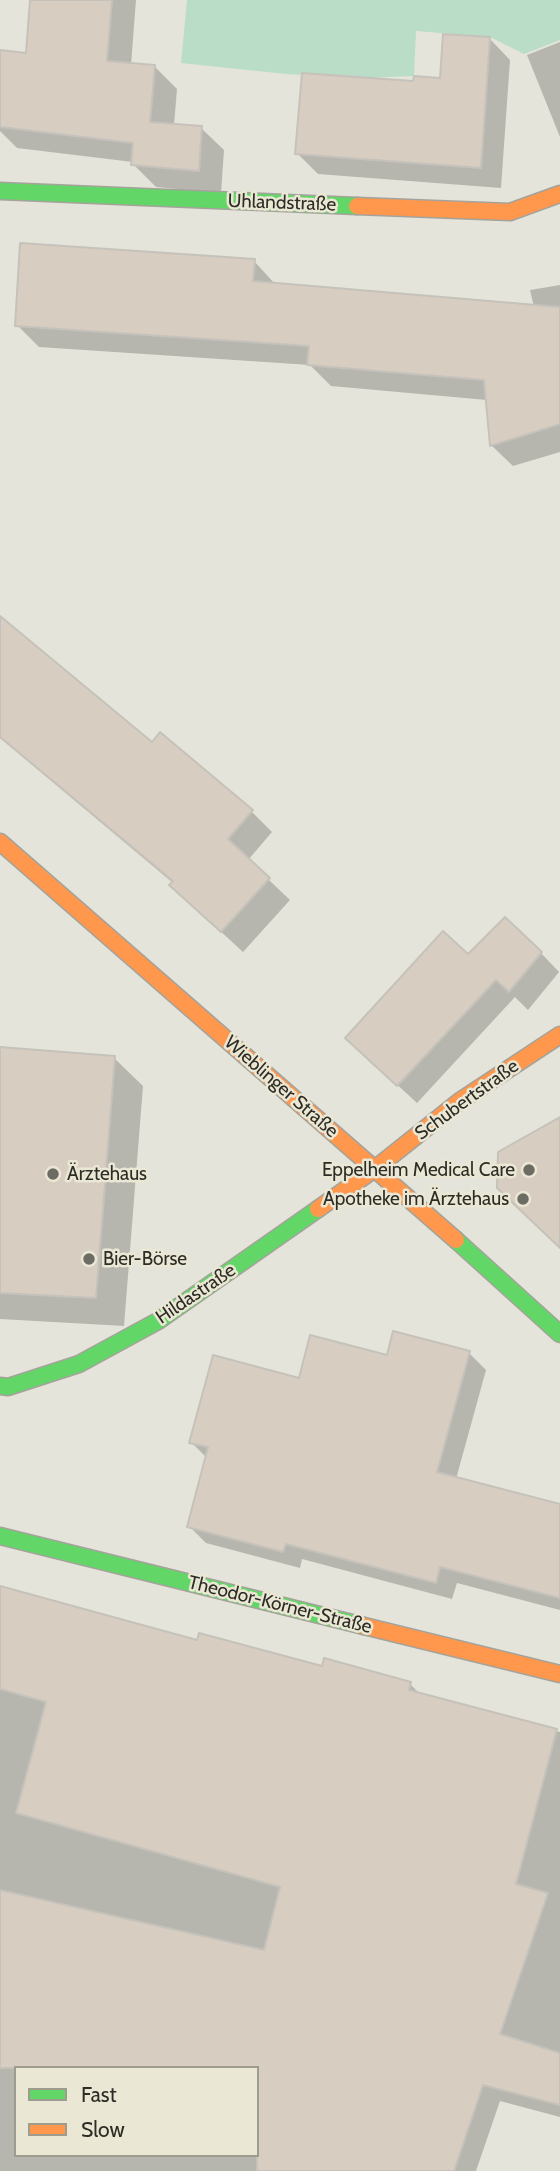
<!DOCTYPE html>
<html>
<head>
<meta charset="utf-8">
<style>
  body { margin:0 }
  #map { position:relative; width:560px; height:2171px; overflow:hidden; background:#e5e4da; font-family:Cabin,sans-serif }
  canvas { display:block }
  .legend { position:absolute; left:14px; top:2066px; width:245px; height:91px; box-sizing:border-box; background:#eae7d5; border:2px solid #9e9c8f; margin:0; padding:9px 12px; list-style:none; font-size:21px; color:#2d2c25 }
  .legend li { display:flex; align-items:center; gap:14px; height:35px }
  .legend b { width:35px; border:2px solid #9e9c8f }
</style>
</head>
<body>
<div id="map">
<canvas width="560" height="2171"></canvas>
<ul class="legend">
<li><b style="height:9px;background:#63d668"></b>Fast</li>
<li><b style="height:9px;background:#ff974d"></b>Slow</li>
</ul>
</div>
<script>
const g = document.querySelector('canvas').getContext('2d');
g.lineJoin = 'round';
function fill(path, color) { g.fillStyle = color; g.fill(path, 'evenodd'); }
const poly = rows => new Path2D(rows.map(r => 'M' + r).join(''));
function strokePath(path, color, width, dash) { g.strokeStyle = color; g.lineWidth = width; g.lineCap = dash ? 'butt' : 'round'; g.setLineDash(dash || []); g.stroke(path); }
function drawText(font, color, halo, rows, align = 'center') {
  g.font = font + ' Cabin,sans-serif'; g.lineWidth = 5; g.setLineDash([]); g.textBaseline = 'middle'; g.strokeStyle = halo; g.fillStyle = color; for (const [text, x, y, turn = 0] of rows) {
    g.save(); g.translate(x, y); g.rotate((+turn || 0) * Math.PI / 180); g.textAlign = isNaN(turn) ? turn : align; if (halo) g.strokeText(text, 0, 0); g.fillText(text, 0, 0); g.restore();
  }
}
const green = poly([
  [187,0,560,0,560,40,524,54,490,37,416,31,414,76,364,78,286,74,181,63]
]);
const shadow = poly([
  [32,0,136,0,131,65,154,66,177,89,174,125,201,128,224,150,221,193,156,187,133,164,133,162,17,148,0,131,0,76,27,55],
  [489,38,510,60,501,188,318,174,297,153,415,83,442,79],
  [560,42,560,137,527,55],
  [254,261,275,284,534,307,530,290,560,285,560,452,513,466,491,445,487,400,331,386,310,365,39,347,17,325],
  [0,654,152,745,251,811,272,832,248,860,290,900,243,952,193,906,173,883,0,738],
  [541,953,559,972,528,1010,515,997,417,1103,366,1056,468,957],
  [0,1049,114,1058,143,1086,124,1326,0,1319],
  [469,1353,486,1370,456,1479,560,1505,560,1610,457,1583,452,1599,302,1559,300,1568,206,1543,189,1526,207,1458,191,1442,300,1380,388,1357],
  [0,1587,198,1643,410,1684,422,1696,560,1732,560,2117,500,2101,476,2171,0,2171],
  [16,2068,257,2068,257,2155,16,2155]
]);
const building = poly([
  [30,0,112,0,107,61,155,65,150,122,202,126,199,171,131,165,133,143,0,127,0,50,26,53,30,0],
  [443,34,490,37,481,168,295,154,302,73,413,81,414,76,440,78,443,34],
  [20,243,255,259,253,281,560,307,560,424,490,446,484,380,307,365,309,346,15,326,20,243],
  [0,616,152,742,160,732,253,810,228,839,270,878,221,932,169,885,173,881,0,737,0,616],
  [505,917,542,952,509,992,496,980,397,1086,345,1038,443,931,468,954,505,917],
  [0,1047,115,1056,96,1298,0,1293,0,1047],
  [560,1117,560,1248,497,1188,498,1152,560,1117],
  [393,1331,470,1351,437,1472,560,1504,560,1598,440,1567,436,1583,286,1544,283,1552,187,1527,208,1447,189,1443,213,1355,299,1378,310,1335,387,1355,393,1331],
  [0,1586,197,1640,199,1633,322,1666,324,1658,411,1682,409,1690,557,1729,516,1884,548,1893,500,2034,560,2053,560,2105,483,2085,454,2171,257,2171,257,2068,0,2068,0,1890,264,1950,280,1887,16,1813,46,1702,0,1689,0,1586]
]);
const fast = poly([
  [0,191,357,206],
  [456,1240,560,1334],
  [0,1386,8,1387,79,1364,158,1321,318,1209],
  [0,1536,364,1626]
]);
const slow = poly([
  [357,206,510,212,560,194],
  [0,842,456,1240],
  [318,1209,376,1168,460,1101,560,1035],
  [364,1626,560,1674]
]);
const markers = [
  [529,1170,7,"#6d6c64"],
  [53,1174,7,"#6d6c64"],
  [523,1199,7,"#6d6c64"],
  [89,1259,7,"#6d6c64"]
];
const streetNames = [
  ["Uhlandstraße",282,203,2],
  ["Wieblinger Straße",281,1087,41],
  ["Schubertstraße",467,1100,-36],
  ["Hildastraße",196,1294,-34],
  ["Theodor-Körner-Straße",280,1605,14]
];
const poiNames = [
  ["Eppelheim Medical Care",515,1170],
  ["Ärztehaus",67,1174,"left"],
  ["Apotheke im Ärztehaus",509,1199],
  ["Bier-Börse",103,1259,"left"]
];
fill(green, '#baddc7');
fill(shadow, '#0003');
fill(building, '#d8cdc1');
strokePath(building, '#c5c2bb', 2);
strokePath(fast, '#a4a39b', 19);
strokePath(slow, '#a4a39b', 19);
strokePath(fast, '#63d668', 16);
strokePath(slow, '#ff974d', 16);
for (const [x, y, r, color] of markers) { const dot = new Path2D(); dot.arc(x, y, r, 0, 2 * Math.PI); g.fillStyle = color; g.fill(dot); strokePath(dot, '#eae7d5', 2.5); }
drawText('19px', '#2d2c25', '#eae7d5', streetNames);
drawText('19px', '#2d2c25', '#eae7d5', poiNames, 'right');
</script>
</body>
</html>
